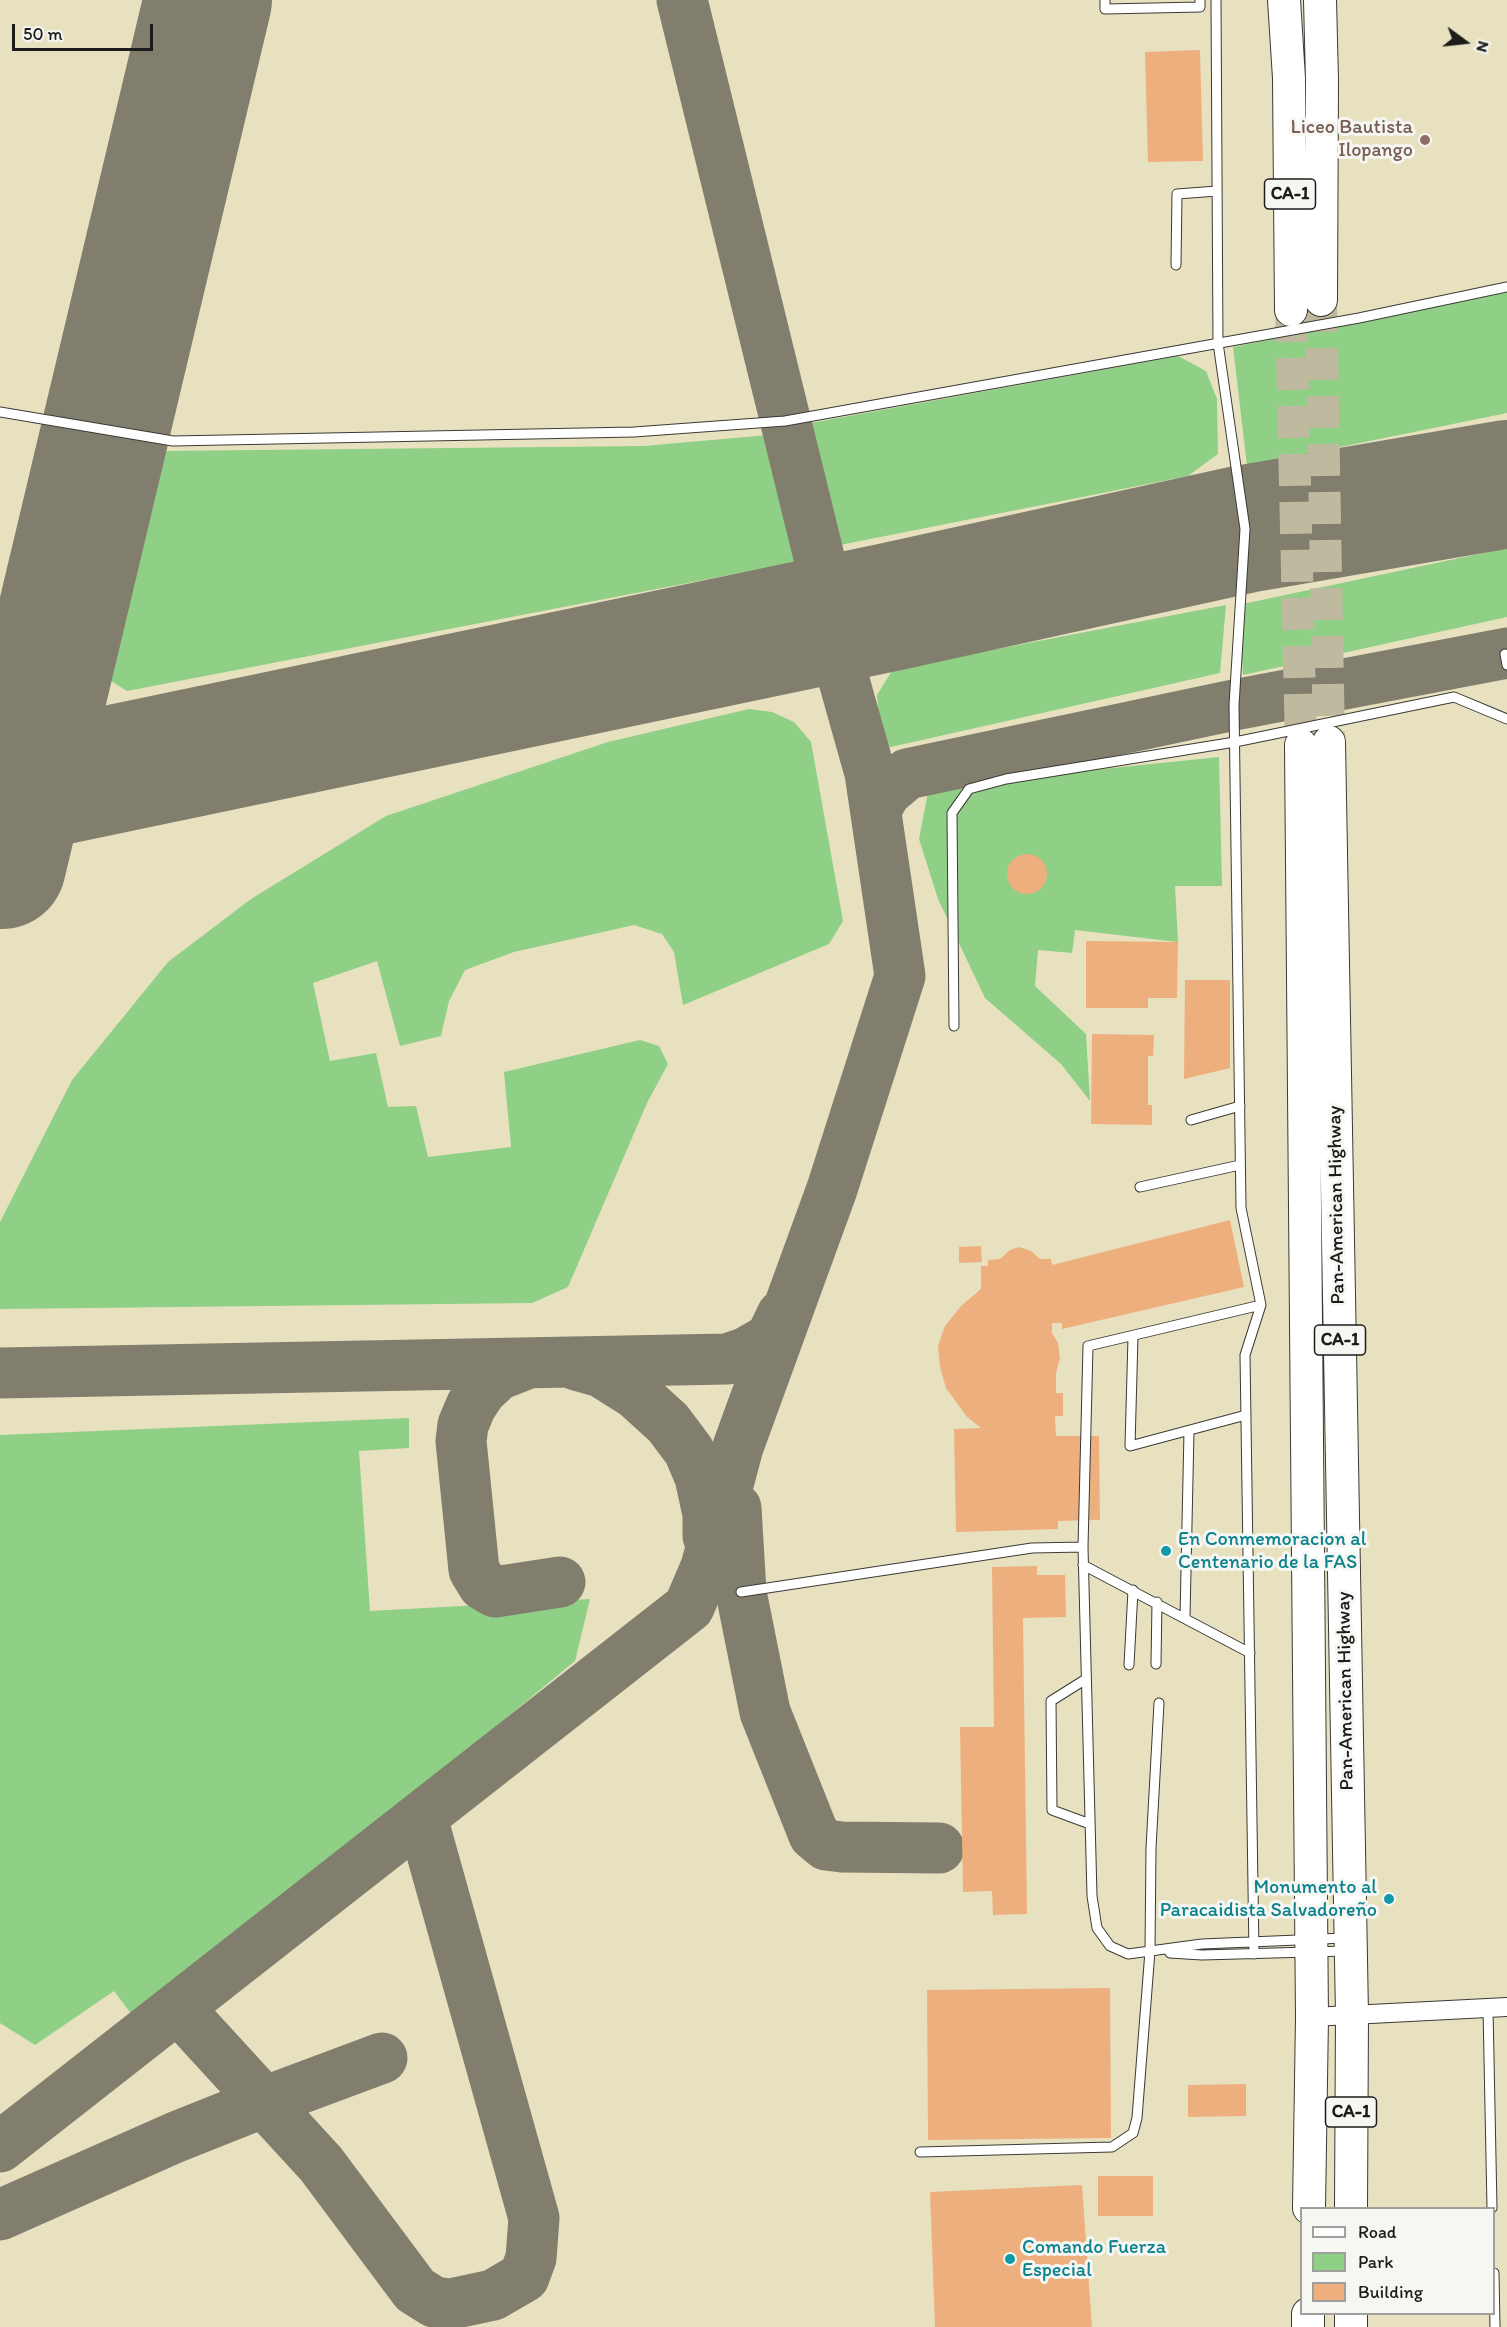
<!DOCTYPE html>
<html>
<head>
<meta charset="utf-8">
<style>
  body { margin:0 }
  #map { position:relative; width:1507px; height:2327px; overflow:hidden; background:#e8e1c0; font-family:Itim,sans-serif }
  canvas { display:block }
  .legend { position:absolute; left:1300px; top:2207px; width:195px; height:108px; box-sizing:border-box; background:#f6f6f2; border:2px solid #9f9f9c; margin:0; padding:8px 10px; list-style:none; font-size:18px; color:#1c1c1c }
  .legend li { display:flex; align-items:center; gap:12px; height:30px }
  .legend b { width:30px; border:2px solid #9f9f9c }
  .north { position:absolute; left:1435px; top:12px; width:60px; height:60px; -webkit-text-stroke:4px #f6f6f2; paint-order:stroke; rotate:105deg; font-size:16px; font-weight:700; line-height:24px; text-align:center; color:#1c1c1c }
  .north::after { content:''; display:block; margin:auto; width:21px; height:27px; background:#1c1c1c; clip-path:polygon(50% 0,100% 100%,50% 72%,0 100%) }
  .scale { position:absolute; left:12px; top:24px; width:141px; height:27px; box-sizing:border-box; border:3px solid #1c1c1c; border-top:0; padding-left:8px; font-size:18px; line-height:21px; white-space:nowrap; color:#1c1c1c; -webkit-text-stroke:4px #f6f6f2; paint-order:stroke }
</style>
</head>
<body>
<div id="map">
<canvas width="1507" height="2327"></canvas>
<ul class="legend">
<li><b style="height:8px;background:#fff"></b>Road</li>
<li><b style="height:16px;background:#8fcf86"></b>Park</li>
<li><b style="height:16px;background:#eeaf7e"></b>Building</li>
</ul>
<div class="north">N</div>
<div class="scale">50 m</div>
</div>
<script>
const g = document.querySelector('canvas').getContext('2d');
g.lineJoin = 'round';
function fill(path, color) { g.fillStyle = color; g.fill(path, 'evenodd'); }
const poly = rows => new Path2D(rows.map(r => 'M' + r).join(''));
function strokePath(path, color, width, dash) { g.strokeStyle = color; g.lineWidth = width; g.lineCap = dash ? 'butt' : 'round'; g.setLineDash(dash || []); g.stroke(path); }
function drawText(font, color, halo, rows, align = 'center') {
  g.font = font + ' Itim,sans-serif'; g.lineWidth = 6; g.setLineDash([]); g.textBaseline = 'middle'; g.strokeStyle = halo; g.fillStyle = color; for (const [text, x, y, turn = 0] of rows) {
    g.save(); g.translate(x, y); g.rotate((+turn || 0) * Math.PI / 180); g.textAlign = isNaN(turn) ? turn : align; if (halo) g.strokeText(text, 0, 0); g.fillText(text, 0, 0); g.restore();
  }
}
const green = poly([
  [1507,291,1507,413,1247,466,1233,347],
  [1178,356,1206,371,1217,399,1218,454,1188,476,835,546,805,424],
  [768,435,797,562,127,691,111,681,161,451,644,446],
  [1507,548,1507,617,1243,675,1238,605],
  [1226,605,1220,673,882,749,877,695,893,669],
  [749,709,772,712,794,722,811,742,843,921,829,944,683,1005,674,952,662,934,634,925,514,952,465,970,449,1001,441,1036,400,1046,377,961,313,983,330,1061,376,1053,388,1107,416,1106,428,1157,511,1147,504,1072,640,1040,659,1046,668,1064,647,1103,568,1287,532,1303,0,1309,0,1222,72,1080,168,962,251,899,386,816,608,742],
  [1219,757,1222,886,1175,886,1178,942,1075,930,1072,953,1038,950,1035,986,1086,1034,1090,1101,1061,1064,985,998,938,899,919,839,929,787],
  [409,1418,409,1448,359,1451,370,1611,590,1599,575,1661,138,2023,114,1991,35,2045,0,2023,0,1435]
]);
const taxiway = poly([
  [682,0,834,618],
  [1493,487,1507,487],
  [841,670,843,650,850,633,862,619,890,607],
  [877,808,885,793,907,774,1234,705,1507,653],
  [5,851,27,809,41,794,58,781],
  [529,1363,498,1375,481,1391,471,1406,463,1425,461,1441,474,1570,483,1585,495,1592,560,1582],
  [576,1365,601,1372,636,1394,668,1423,689,1451,700,1477,708,1514,708,1536],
  [0,1373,727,1359,745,1353,771,1338,782,1315],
  [736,1508,741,1592,765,1712,814,1835,826,1845,842,1847,939,1848],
  [178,2008,321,2164,415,2290,434,2302,451,2304,493,2295,524,2277,531,2258,534,2218,422,1818],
  [0,2147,689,1607,706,1567,738,1447,832,1189,900,976,870,773,841,670,831,653,817,642,796,635,767,632],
  [0,2215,176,2137,264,2102,382,2058]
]);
const runway = poly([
  [0,793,890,607,1245,529,1507,484],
  [2,865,208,0]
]);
const building = poly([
  [1200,50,1203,161,1148,162,1145,52],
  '1007 874a20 20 0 1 1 40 0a20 20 0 1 1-40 0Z',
  [1086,941,1178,942,1177,998,1148,998,1148,1008,1086,1008],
  [1185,980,1230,980,1230,1068,1184,1079],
  [1092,1034,1154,1035,1153,1056,1148,1056,1148,1105,1152,1105,1152,1125,1091,1124],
  [1230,1220,1244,1287,1062,1329,1062,1323,1052,1323,1052,1333,1058,1343,1060,1358,1056,1373,1056,1393,1063,1393,1063,1416,1055,1416,1056,1436,1099,1436,1100,1520,1058,1521,1058,1529,956,1532,954,1429,981,1428,967,1417,946,1388,940,1367,938,1346,945,1326,961,1306,981,1289,981,1266,988,1266,988,1260,1000,1259,1010,1250,1019,1247,1031,1251,1040,1259,1051,1259,1052,1265],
  [981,1246,982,1262,959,1263,959,1247],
  [1037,1566,1037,1575,1065,1575,1066,1617,1023,1618,1027,1914,993,1915,992,1891,963,1892,960,1727,994,1727,992,1567],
  [1110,1988,1111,2138,928,2140,927,1990],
  [1246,2084,1246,2116,1188,2117,1188,2085],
  [1098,2176,1153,2176,1153,2216,1098,2216],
  [1082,2185,1092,2327,935,2327,930,2192]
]);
const highwayTunnel = poly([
  [1321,300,1329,742],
  [1291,310,1301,745]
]);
const lane = poly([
  [1105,0,1105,9,1200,7,1200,0],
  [1216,0,1218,343,1245,529,1234,705,1241,1208,1261,1305,1245,1355,1254,1954],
  [1176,265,1177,194,1217,191],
  [0,412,173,441,634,432,785,421,1359,318,1507,287],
  [1505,654,1507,665],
  [954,1026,952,813,969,789,1006,779,1235,742,1454,697,1507,719],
  [1191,1120,1240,1106],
  [1140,1187,1240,1165],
  [1133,1337,1130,1446,1246,1415],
  [1083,1547,1088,1346,1261,1305],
  [1083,1565,1250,1653],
  [741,1592,1032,1548,1083,1547,1092,1896,1097,1928,1110,1946,1128,1954,1202,1944,1345,1938],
  [1185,1617,1189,1431],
  [1156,1664,1157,1602],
  [1129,1665,1133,1590],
  [1086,1679,1051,1701,1052,1810,1090,1824],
  [1170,1953,1202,1955,1345,1951],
  [1488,2008,1492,2208],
  [920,2152,1112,2147,1133,2133,1137,2118,1150,1951,1151,1848,1159,1703],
  [1494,2273,1495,2327]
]);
const street = poly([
  [1312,2017,1507,2007]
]);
const highway = poly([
  [1284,0,1289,78,1291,310],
  [1320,0,1322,80,1321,300],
  [1329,742,1352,2015,1351,2208],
  [1301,745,1312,2017,1309,2208],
  [1308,2327,1308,2314],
  [1351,2327,1351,2314]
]);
const markers = [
  [1425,140,6,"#8d6e63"],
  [1166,1551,6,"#0f9aa8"],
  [1389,1899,6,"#0f9aa8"],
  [1010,2259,6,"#0f9aa8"]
];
const shields = [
  [1290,194,51],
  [1340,1340,51],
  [1351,2112,51]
];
const shieldNames = [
  ["CA-1",1290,194],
  ["CA-1",1340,1340],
  ["CA-1",1351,2112]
];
const educationNames = [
  ["Liceo Bautista",1413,128],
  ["Ilopango",1413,151]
];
const streetNames = [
  ["Pan-American Highway",1337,1205,-91],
  ["Pan-American Highway",1346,1691,-91]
];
const cultureNames = [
  ["En Conmemoracion al",1178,1540],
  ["Centenario de la FAS",1178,1563],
  ["Monumento al",1377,1888,"right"],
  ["Paracaidista Salvadoreño",1377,1911,"right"],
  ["Comando Fuerza",1022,2248],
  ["Especial",1022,2271]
];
fill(green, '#8fcf86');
strokePath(taxiway, '#827e6e', 51);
strokePath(runway, '#827e6e', 128);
fill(building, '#eeaf7e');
strokePath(highwayTunnel, '#bfba9f', 32, [32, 16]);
strokePath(lane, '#3b3a35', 11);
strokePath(street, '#3b3a35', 20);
strokePath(highway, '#3b3a35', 34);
strokePath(lane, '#fff', 9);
strokePath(street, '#fff', 18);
strokePath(highway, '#fff', 32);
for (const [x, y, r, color] of markers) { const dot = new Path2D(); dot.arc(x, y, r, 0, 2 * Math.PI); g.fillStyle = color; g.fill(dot); strokePath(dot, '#f6f6f2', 2); }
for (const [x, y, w] of shields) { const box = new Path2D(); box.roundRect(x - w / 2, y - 15, w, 30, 4.5); g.fillStyle = '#f6f6f2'; g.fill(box); strokePath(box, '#1c1c1c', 1.5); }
drawText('bold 18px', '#1c1c1c', null, shieldNames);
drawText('20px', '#785e54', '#f6f6f2', educationNames, 'right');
drawText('20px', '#1c1c1c', '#f6f6f2', streetNames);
drawText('20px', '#0d838f', '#f6f6f2', cultureNames, 'left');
</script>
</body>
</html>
